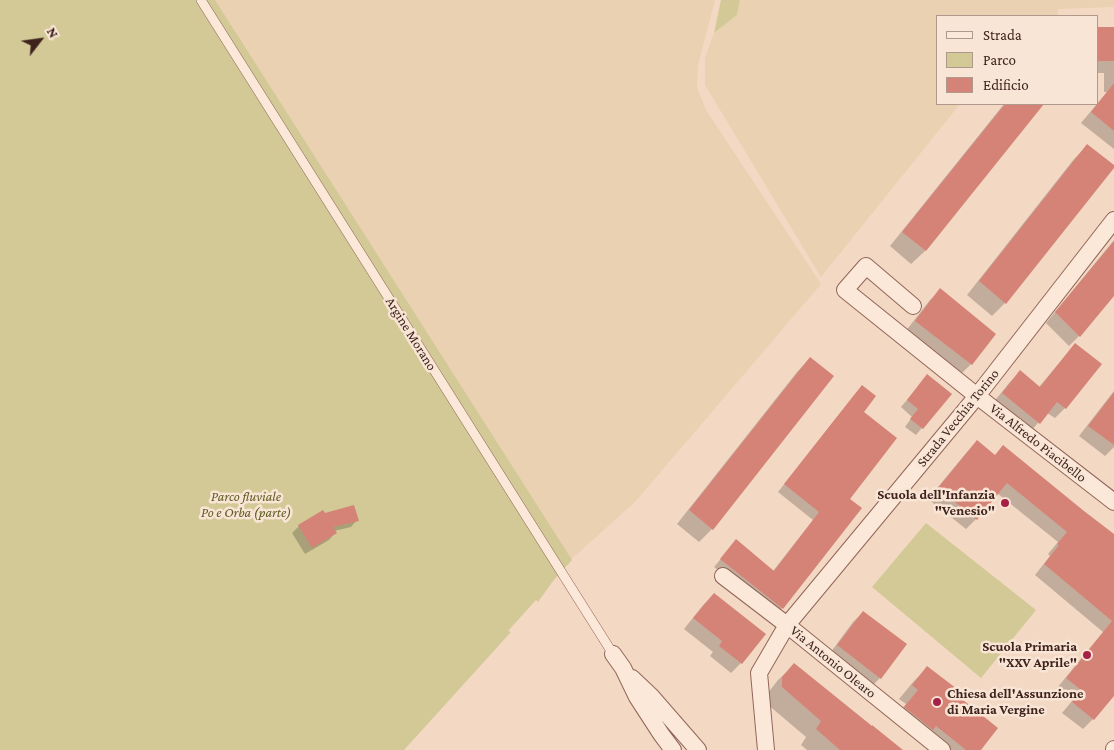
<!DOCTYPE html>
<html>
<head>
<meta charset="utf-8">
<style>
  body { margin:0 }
  #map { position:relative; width:1114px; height:750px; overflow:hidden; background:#f3d8c4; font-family:"Crimson Pro",serif }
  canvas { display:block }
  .legend { position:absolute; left:936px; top:15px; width:162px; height:90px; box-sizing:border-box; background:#f9e5d5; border:1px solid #af988c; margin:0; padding:6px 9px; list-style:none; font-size:15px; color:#3f241e }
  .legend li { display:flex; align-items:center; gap:10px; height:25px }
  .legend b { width:25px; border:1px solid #af988c }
  .north { position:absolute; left:15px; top:15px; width:50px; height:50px; -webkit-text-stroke:4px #f9e5d5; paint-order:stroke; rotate:60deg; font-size:14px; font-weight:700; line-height:20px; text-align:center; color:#3f241e }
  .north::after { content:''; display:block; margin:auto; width:18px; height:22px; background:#3f241e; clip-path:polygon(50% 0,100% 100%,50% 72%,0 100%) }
</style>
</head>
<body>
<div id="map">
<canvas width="1114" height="750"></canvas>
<ul class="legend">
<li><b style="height:6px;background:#fce8d9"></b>Strada</li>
<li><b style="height:14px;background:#d3c996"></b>Parco</li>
<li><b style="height:14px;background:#d58376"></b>Edificio</li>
</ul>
<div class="north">N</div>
</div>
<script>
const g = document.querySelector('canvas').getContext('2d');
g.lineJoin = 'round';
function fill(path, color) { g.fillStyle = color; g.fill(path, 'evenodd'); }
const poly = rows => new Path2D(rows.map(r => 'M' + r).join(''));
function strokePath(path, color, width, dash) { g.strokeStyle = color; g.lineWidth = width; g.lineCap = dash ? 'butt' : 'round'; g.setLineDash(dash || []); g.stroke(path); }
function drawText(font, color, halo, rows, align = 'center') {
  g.font = font + ' "Crimson Pro",serif'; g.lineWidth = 5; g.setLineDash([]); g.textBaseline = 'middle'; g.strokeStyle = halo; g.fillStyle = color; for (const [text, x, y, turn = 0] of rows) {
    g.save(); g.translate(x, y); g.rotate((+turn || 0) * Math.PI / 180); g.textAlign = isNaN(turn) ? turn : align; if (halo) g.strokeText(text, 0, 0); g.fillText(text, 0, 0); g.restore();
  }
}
const farmland = poly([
  [214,0,715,0,698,65,697,88,706,110,821,284,635,502,567,563],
  [740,0,1114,0,1114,7,1058,9,1058,16,938,16,938,104,960,104,821,277,705,85,705,58,714,33,737,15]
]);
const green = poly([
  [0,0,215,0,572,560,553,581,538,602,536,600,508,631,511,632,404,750,0,750],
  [721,0,740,0,737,15,714,33],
  [926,523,1036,610,981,678,872,587]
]);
const shadow = poly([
  [1114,28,1114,149,1081,123,1107,92,1104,92,1104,73,1098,73,1098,29],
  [1004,104,1043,104,925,251,911,264,890,246],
  [1087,146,1005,303,992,316,967,295,1074,159],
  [1114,240,1114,294,1079,336,1069,346,1046,323],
  [940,290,971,364,961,374,905,332,930,300],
  [1076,345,1100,364,1065,408,1055,418,1047,413,1029,433,992,404,1010,382,1020,372,1039,387,1066,355],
  [810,358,712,529,699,542,677,524,797,372],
  [921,383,950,394,916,435,905,427,912,417,901,407],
  [862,387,862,412,848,499,782,608,775,615,714,567,736,541,773,571,813,520,778,492,855,394],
  [1114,391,1114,447,1105,456,1079,436],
  [977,442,994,456,1114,536,1114,694,1093,719,1083,729,1062,713,1072,701,1057,688,1103,632,1035,575,1050,556,1048,554,1058,542,997,493,976,519,966,529,928,499,967,452],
  [323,512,324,514,357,520,351,527,334,531,335,533,329,540,305,554,292,533,299,526],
  [714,594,764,634,741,663,731,673,710,656,713,652,684,629,704,604],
  [863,612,880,678,870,688,828,656,853,622],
  [794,665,894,750,807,750,801,745,806,737,766,703,767,694,778,680],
  [928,667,956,696,979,750,936,750,922,739,919,742,892,721,906,704,899,699,914,681]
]);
const building = poly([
  [1098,27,1114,27,1114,61,1098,61],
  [1114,83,1114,131,1091,112],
  [1005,104,1044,104,926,251,902,232],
  [1087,144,1114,165,1114,168,1006,304,979,281],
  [1114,241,1114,296,1080,337,1055,312],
  [940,288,996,334,972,365,915,321],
  [1075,343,1102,364,1066,409,1057,402,1040,424,1002,393,1020,370,1040,387],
  [810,357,834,376,713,530,689,510],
  [927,374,952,394,923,429,910,419,918,409,907,400],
  [862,385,876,396,864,412,897,438,850,499,862,508,783,609,720,559,736,539,774,571,819,512,784,484],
  [1114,392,1114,445,1088,426],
  [977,440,995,455,1003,445,1084,511,1114,534,1114,696,1094,720,1072,702,1081,690,1066,678,1112,621,1044,564,1059,545,1057,544,1067,532,1007,483,977,520,938,488],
  [354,505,359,521,333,527,337,533,312,548,298,525,323,510,325,513],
  [714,593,766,634,742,664,719,646,722,641,693,618],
  [863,611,907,644,881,679,837,645],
  [794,663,872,726,872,725,903,750,840,750,816,729,821,721,782,687,782,677],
  [927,666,961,692,958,696,998,728,981,750,966,750,936,726,933,730,904,707,918,690,912,685]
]);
const service = poly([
  [201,0,613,654]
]);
const minor = poly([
  [913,306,866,266,845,290,977,396,1114,502],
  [723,576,787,625,942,750],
  [613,654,623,668,637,697,661,734,673,750],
  [632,678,651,696,698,750],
  [766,750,759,673,787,625,977,396,1114,220],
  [1114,750,1114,749]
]);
const markers = [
  [1005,503,5,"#a72147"],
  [1087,655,5,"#a72147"],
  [937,702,5,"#a72147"]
];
const streetNames = [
  ["Argine Morano",411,334,58],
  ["Strada Vecchia Torino",958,418,-51],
  ["Via Alfredo Piacibello",1038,443,38],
  ["Via Antonio Olearo",833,662,39]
];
const poiNames = [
  ["Scuola dell'Infanzia",995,495],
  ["\"Venesio\"",995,511],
  ["Scuola Primaria",1077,647],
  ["\"XXV Aprile\"",1077,663],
  ["Chiesa dell'Assunzione",947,694,"left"],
  ["di Maria Vergine",947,710,"left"]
];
const parkNames = [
  ["Parco fluviale",246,497],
  ["Po e Orba (parte)",246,513]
];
fill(farmland, '#ead1b1');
fill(green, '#d3c996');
fill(shadow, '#0003');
fill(building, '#d58376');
strokePath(service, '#916658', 10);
strokePath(minor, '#916658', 18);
strokePath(service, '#fce8d9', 9);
strokePath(minor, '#fce8d9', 16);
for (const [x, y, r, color] of markers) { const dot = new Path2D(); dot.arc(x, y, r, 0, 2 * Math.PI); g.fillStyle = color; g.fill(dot); strokePath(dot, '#f9e5d5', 2); }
drawText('14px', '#3f241e', '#f9e5d5', streetNames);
drawText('bold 14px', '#3f241e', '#f9e5d5', poiNames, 'right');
drawText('italic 14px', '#5e5c22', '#f9e5d5', parkNames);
</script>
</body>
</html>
